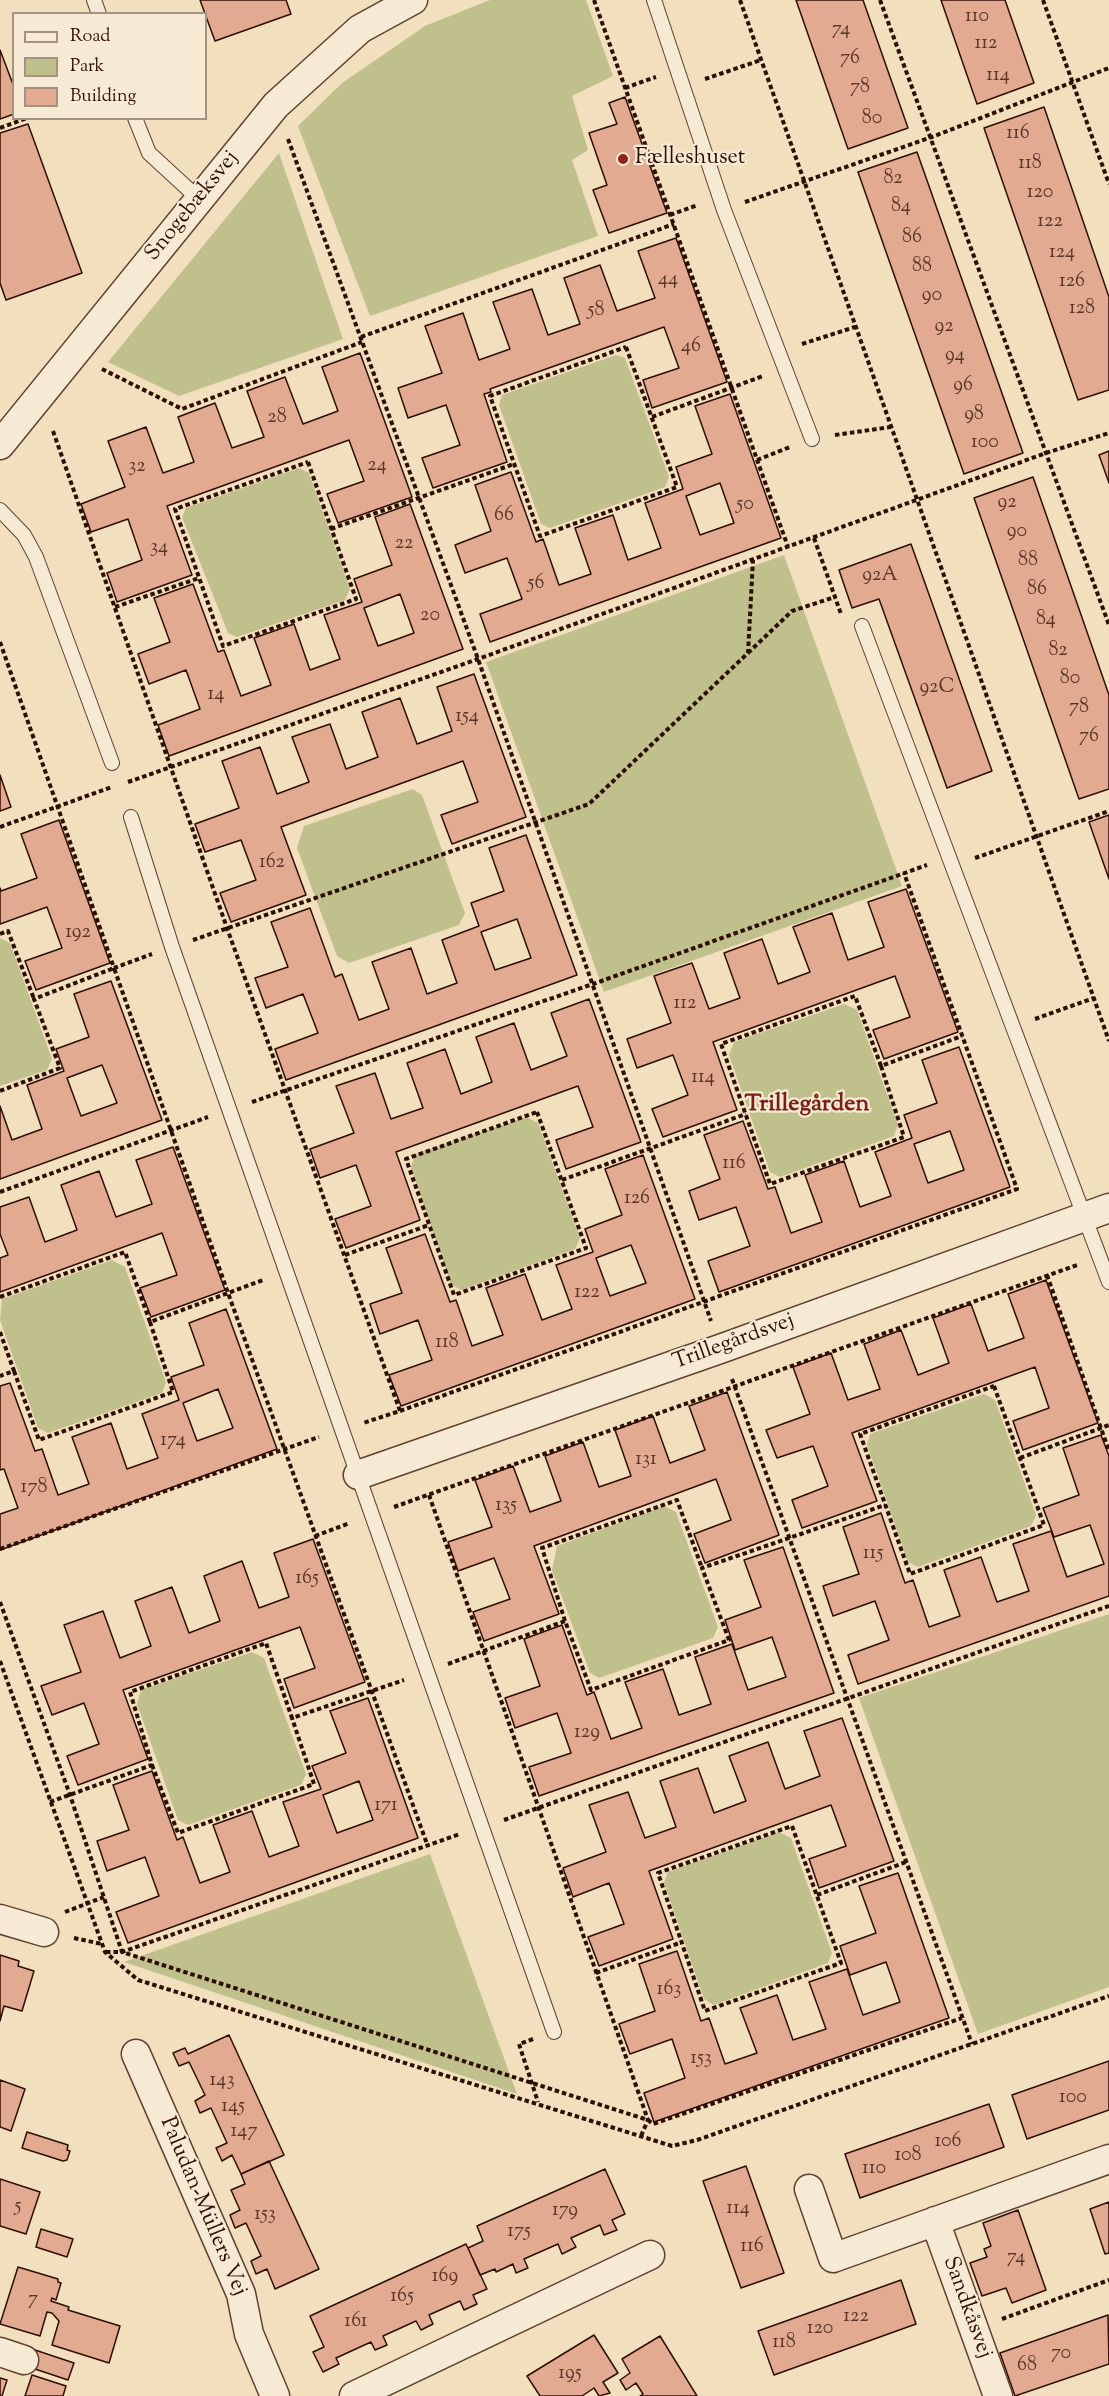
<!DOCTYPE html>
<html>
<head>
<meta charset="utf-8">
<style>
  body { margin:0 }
  #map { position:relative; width:1109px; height:2396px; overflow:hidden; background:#f2dfbd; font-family:"Sorts Mill Goudy",serif }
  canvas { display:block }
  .legend { position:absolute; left:12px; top:12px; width:195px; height:108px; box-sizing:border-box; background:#f7ead4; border:2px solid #a69280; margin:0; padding:8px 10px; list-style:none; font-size:18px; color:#2d0e03 }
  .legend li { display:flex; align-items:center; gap:12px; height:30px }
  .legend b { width:30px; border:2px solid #a69280 }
</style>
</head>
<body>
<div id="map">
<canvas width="1109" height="2396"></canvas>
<ul class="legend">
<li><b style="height:8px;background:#f7ead4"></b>Road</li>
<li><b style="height:16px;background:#c0c08d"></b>Park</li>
<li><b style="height:16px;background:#e1aa91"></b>Building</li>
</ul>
</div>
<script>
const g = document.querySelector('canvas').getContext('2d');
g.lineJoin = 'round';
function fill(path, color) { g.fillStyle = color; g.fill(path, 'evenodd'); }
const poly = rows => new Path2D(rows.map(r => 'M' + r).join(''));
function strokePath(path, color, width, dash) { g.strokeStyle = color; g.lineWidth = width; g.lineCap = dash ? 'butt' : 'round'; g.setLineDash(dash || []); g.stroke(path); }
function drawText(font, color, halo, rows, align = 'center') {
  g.font = font + ' "Sorts Mill Goudy",serif'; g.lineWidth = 4.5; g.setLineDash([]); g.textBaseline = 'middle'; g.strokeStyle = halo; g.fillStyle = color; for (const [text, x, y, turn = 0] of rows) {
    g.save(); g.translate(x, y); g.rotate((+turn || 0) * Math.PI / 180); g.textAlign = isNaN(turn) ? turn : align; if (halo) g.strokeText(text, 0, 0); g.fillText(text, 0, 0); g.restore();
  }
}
const green = poly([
  [490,0,586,0,613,76,572,96,588,150,572,160,598,236,370,316,298,126,342,83,425,26],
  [279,153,343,339,179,396,108,362],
  [616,355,625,358,669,477,665,487,550,528,541,524,499,405,502,395],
  [299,468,309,473,350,589,345,600,237,637,228,633,182,517,186,508],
  [784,555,902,886,604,992,486,662],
  [413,789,422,795,465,913,459,925,349,963,337,956,297,848,304,826],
  [0,938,10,943,52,1059,47,1070,0,1086],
  [844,1004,857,1010,898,1125,894,1136,780,1177,770,1172,729,1055,734,1042],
  [526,1117,538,1123,580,1238,575,1249,461,1290,451,1284,411,1168,415,1154],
  [112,1260,125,1267,166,1382,162,1393,48,1433,38,1428,0,1320,2,1299],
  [984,1394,995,1400,1036,1515,1031,1526,918,1567,908,1562,867,1445,870,1434],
  [664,1506,676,1512,718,1627,713,1638,599,1678,590,1673,552,1570,557,1546],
  [1109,1614,1109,1987,978,2034,859,1698],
  [252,1652,264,1658,306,1774,301,1785,188,1825,178,1820,137,1704,141,1690],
  [779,1832,791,1838,832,1953,828,1963,714,2005,704,1999,664,1883,668,1872],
  [430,1854,517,2094,124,1962]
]);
const building = poly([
  [200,0,286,0,291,14,215,41,200,0],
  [796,0,863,0,908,128,848,149,796,0],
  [941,0,1005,0,1034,83,977,104,941,0],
  [0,50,14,87,14,114,0,119,0,50],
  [625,97,667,213,609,233,593,190,607,185,589,133,617,124,609,103,625,97],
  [1044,107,1109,297,1109,390,1078,400,984,128,1044,107],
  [28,124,82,273,6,300,0,283,0,133,28,124],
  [917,152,1023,453,964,474,858,172,917,152],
  [676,238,727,382,652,408,643,380,679,368,664,327,490,389,491,392,484,394,507,462,433,488,422,458,460,445,446,405,408,418,398,388,442,373,425,326,463,313,479,360,510,349,493,302,532,289,548,335,580,324,564,278,600,265,617,311,655,298,638,251,676,238],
  [360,353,412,497,338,523,327,494,364,481,349,440,167,506,192,575,117,602,107,573,142,560,128,519,91,532,81,504,125,487,108,441,146,427,163,473,194,462,178,417,215,403,232,448,264,437,247,391,285,377,303,424,338,411,322,367,360,353],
  [730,394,781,538,490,642,480,614,522,599,507,558,465,573,455,545,491,531,475,485,511,472,536,542,543,539,559,585,591,574,575,528,613,515,628,560,661,548,645,503,683,489,676,467,712,454,695,406,730,394],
  [720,483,734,523,700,535,686,496,720,483],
  [1109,451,1109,483,1099,455,1109,451],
  [1033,477,1109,695,1109,789,1079,799,974,498,1033,477],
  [410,504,463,649,169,756,158,725,200,709,186,670,149,684,138,654,170,642,154,598,193,584,218,652,224,650,241,696,271,685,254,638,294,624,310,670,340,659,324,615,362,602,354,579,392,565,375,517,410,504],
  [400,594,414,633,378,646,364,608,400,594],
  [911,544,992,771,947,788,879,599,852,608,839,570,911,544],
  [474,674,526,817,452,844,441,815,478,802,463,761,281,827,306,895,231,922,220,893,256,880,241,840,205,852,195,824,239,808,222,761,260,747,277,794,309,782,292,737,330,724,346,769,378,757,362,712,400,698,417,744,452,731,437,687,474,674],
  [0,775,11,807,0,811,0,775],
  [1109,815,1109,879,1089,822,1109,815],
  [59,820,110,963,36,990,25,961,62,948,47,907,0,924,0,888,1,891,37,878,21,834,59,820],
  [526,835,577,975,286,1080,275,1049,318,1033,303,994,266,1008,255,978,288,967,271,922,310,908,335,977,342,974,359,1020,389,1009,372,962,411,948,427,994,457,983,442,940,479,926,471,903,504,891,489,848,526,835],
  [517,919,531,958,495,970,481,932,517,919],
  [906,889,958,1032,884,1059,873,1030,910,1017,895,976,713,1042,737,1110,663,1137,652,1109,688,1095,673,1055,637,1068,627,1039,671,1023,654,976,692,963,709,1009,740,998,724,953,762,939,778,984,810,972,793,927,832,913,848,960,884,947,868,902,906,889],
  [111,981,162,1120,0,1179,0,1106,12,1140,42,1129,27,1085,64,1071,56,1049,89,1037,74,994,111,981],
  [102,1065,117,1103,81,1116,67,1078,102,1065],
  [589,999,641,1142,566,1169,556,1140,593,1127,578,1086,396,1152,420,1220,346,1248,335,1219,371,1206,356,1165,320,1178,310,1149,354,1133,336,1086,375,1073,391,1119,423,1108,407,1063,445,1049,461,1094,492,1082,476,1037,514,1023,531,1070,567,1056,551,1013,589,999],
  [959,1047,1010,1187,719,1292,708,1261,750,1246,736,1207,699,1220,689,1191,720,1179,704,1135,743,1121,768,1189,775,1187,791,1233,822,1222,805,1175,844,1161,860,1207,891,1196,875,1152,912,1138,904,1115,937,1103,922,1060,959,1047],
  [950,1131,964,1170,928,1183,914,1144,950,1131],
  [173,1147,225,1290,151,1317,140,1288,177,1275,162,1233,0,1292,0,1258,8,1255,0,1234,0,1207,29,1197,45,1242,77,1230,61,1185,99,1171,116,1217,152,1204,136,1160,173,1147],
  [643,1155,695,1299,401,1406,389,1375,432,1360,418,1320,380,1334,370,1304,402,1293,386,1248,425,1234,450,1302,456,1300,472,1346,503,1335,486,1288,525,1274,542,1320,572,1309,556,1265,593,1252,585,1229,622,1215,605,1169,643,1155],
  [631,1245,646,1283,610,1296,596,1258,631,1245],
  [1046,1280,1098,1423,1023,1450,1013,1421,1049,1408,1035,1367,852,1433,877,1501,802,1528,792,1500,828,1486,813,1446,777,1458,766,1430,810,1414,793,1367,831,1353,848,1400,880,1389,864,1344,901,1330,918,1375,949,1363,933,1318,971,1304,988,1351,1024,1338,1008,1294,1046,1280],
  [226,1309,277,1449,0,1550,0,1514,18,1508,4,1469,0,1470,0,1386,10,1383,35,1451,42,1449,58,1495,89,1484,72,1437,111,1423,127,1469,158,1458,142,1414,179,1400,171,1377,204,1365,189,1323,226,1309],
  [218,1389,233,1428,197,1441,183,1403,218,1389],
  [727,1392,779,1535,705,1563,694,1534,731,1520,716,1479,534,1546,559,1614,484,1641,473,1612,510,1599,494,1558,458,1571,448,1542,492,1527,475,1480,513,1466,530,1512,561,1501,545,1456,583,1442,599,1487,631,1476,615,1430,653,1416,670,1463,705,1450,689,1406,727,1392],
  [1101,1435,1109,1456,1109,1596,858,1684,848,1655,889,1640,875,1601,833,1616,823,1586,859,1574,843,1527,881,1513,905,1583,913,1580,929,1627,960,1616,944,1570,981,1557,997,1602,1029,1591,1013,1544,1051,1531,1067,1577,1104,1564,1090,1525,1054,1537,1043,1508,1079,1495,1063,1448,1101,1435],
  [313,1539,365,1682,294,1708,284,1679,315,1668,300,1627,123,1690,148,1759,78,1785,67,1756,99,1744,84,1703,52,1715,41,1686,81,1672,64,1625,103,1611,120,1658,151,1646,135,1601,172,1587,189,1633,220,1621,204,1576,242,1561,259,1608,289,1597,274,1553,313,1539],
  [783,1547,834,1693,539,1796,529,1767,571,1753,557,1713,515,1728,505,1698,540,1686,524,1639,562,1625,587,1695,594,1692,611,1739,642,1728,625,1682,663,1669,679,1715,711,1704,695,1657,732,1644,748,1690,786,1677,772,1637,735,1650,725,1620,761,1607,744,1560,783,1547],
  [368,1698,418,1838,128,1943,116,1912,159,1896,145,1857,107,1871,97,1841,129,1830,113,1785,152,1771,177,1840,183,1837,200,1883,230,1872,213,1825,252,1811,269,1857,299,1846,283,1802,321,1789,312,1766,346,1753,330,1711,368,1698],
  [359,1781,373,1820,337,1833,323,1795,359,1781],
  [842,1718,894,1861,819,1888,809,1859,846,1846,831,1805,649,1871,673,1939,599,1966,588,1937,624,1924,609,1883,573,1897,563,1868,606,1852,589,1805,628,1792,645,1838,676,1827,660,1781,698,1768,714,1813,746,1801,729,1756,768,1742,785,1789,820,1776,804,1731,842,1718],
  [898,1873,949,2018,654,2122,644,2093,685,2078,672,2039,630,2054,619,2024,655,2011,639,1964,677,1951,701,2021,709,2018,725,2064,757,2053,740,2008,777,1995,793,2040,826,2029,809,1982,847,1969,863,2015,900,2002,886,1962,850,1975,840,1946,876,1933,859,1886,898,1873],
  [0,1955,19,1961,18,1966,34,1971,22,2011,4,2006,0,2021,0,1955],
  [229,2035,284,2155,241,2174,232,2155,222,2161,216,2148,227,2143,211,2108,200,2113,195,2101,205,2095,189,2062,179,2066,173,2053,185,2048,188,2054,229,2035],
  [1109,2061,1109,2110,1027,2139,1012,2095,1109,2061],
  [0,2080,25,2089,11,2131,0,2127,0,2080],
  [989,2104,1004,2147,860,2198,845,2154,989,2104],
  [27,2132,68,2145,67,2150,70,2151,67,2160,63,2161,22,2148,27,2132],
  [269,2161,319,2269,275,2289,267,2269,256,2274,251,2261,261,2256,246,2223,235,2228,230,2215,240,2210,231,2190,245,2184,241,2174,269,2161],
  [746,2166,784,2273,741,2288,703,2181,746,2166],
  [605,2169,625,2214,612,2220,617,2230,604,2235,600,2225,571,2238,576,2247,562,2254,558,2244,524,2259,528,2268,516,2273,513,2264,496,2272,495,2269,480,2275,468,2248,483,2241,477,2226,605,2169],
  [0,2179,40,2192,26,2234,0,2226,0,2179],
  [1109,2202,1109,2253,1105,2254,1090,2209,1109,2202],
  [1018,2210,1046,2290,1012,2303,1006,2288,982,2296,970,2263,987,2257,984,2249,991,2246,983,2223,1018,2210],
  [41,2229,73,2239,67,2257,36,2247,41,2229],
  [466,2244,487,2289,473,2295,477,2304,464,2310,460,2301,429,2315,433,2324,421,2330,416,2321,383,2336,387,2345,375,2350,371,2342,336,2358,339,2364,323,2372,313,2352,324,2347,310,2316,466,2244],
  [18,2267,58,2279,58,2282,61,2283,56,2300,52,2298,51,2301,69,2307,68,2310,120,2326,109,2363,52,2345,59,2321,52,2313,47,2312,40,2336,0,2324,18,2267],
  [901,2280,916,2324,774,2375,758,2331,901,2280],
  [1108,2315,1109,2364,1015,2396,1000,2353,1108,2315],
  [594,2335,618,2373,603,2382,610,2393,599,2396,594,2388,582,2396,540,2396,527,2376,594,2335],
  [660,2336,697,2396,640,2396,643,2394,636,2383,626,2390,620,2380,630,2373,622,2359,660,2336],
  [35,2350,74,2363,68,2380,29,2367,35,2350],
  [32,2375,66,2386,63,2396,25,2396,32,2375],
  [0,2378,7,2380,2,2396,0,2396,0,2378]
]);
const path = poly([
  [594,0,788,547],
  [740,0,1109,1041],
  [880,0,1109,625],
  [1043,0,1109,184],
  [705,79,761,60],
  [625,88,656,77],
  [0,128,27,118],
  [288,139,478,659,711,1321],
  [745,202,932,137,1109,68],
  [670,215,698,205],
  [361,337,674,224],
  [802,344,855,327],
  [626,347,677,487,540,536,490,396,626,347],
  [102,369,182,409,362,342],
  [652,417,763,376],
  [53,431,227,928,400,1411,363,1423],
  [835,435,891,427],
  [757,460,790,447],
  [308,462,356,599,223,646,175,509,308,462],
  [331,529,514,464],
  [814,538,841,614],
  [115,607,199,578],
  [0,642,114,968,152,954],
  [748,653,792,611,835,597],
  [128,782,478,659,1046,453,1109,433],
  [0,827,112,787],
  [975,858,1109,811],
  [0,934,8,931,34,999],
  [193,940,589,804,748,653,753,560],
  [1035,1019,1094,998],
  [881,1066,855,996,721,1044,770,1184,904,1137,881,1066,962,1036],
  [0,1091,60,1068,34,999,114,968,228,1293,427,1844],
  [252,1102,593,984,927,865],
  [537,1112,586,1248,454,1295,406,1159,537,1112],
  [562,1180,746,1114],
  [0,1192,208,1117],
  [345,1255,429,1225],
  [1047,1275,1109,1451],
  [0,1297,125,1252,150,1322,263,1280],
  [0,1332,14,1371,0,1376],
  [14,1371,39,1440,173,1392,150,1322],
  [732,1379,972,2044],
  [994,1386,1044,1525,910,1574,860,1434,994,1386],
  [400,1411,1017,1189,904,873],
  [1020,1458,1109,1425],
  [429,1495,648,2120,641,2136],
  [394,1507,1077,1265],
  [315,1536,350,1523],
  [0,1549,319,1437],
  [0,1602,70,1795,122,1952,648,2120,653,2124,962,2018],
  [565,1621,542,1548,677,1500,702,1568],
  [0,1661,105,1952,138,1980,672,2146,697,2140,1109,1996],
  [448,1664,565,1621,591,1690,729,1640,702,1568,885,1505],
  [152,1765,178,1833,314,1784,292,1718],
  [50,1802,152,1765,130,1692,266,1643,292,1718,404,1680],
  [504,1820,1109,1606],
  [792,1826,841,1963,705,2011,658,1873,792,1826],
  [817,1895,906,1862],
  [65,1912,104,1897],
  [74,1938,102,1944],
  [106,1952,122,1952,460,1834],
  [596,1973,682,1942],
  [533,2039,519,2044,538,2102],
  [1002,2319,1109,2280]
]);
const lane = poly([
  [94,0,99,14],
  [654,0,724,210,812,439],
  [135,118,149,153,199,199],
  [0,510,24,535,36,557,112,763],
  [862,626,1109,1282],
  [131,817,172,947,554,2032]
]);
const street = poly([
  [0,445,276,105,360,29,413,0],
  [358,1475,720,1349,1109,1208],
  [0,1919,44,1932],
  [136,2054,241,2294,249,2334,275,2396],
  [809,2189,833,2258,1109,2159],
  [935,2221,998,2396],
  [0,2352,24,2360],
  [354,2396,650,2255]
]);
const markers = [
  [623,159,6,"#8f2418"]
];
const numberNames = [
  ["110",977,18],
  ["74",841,31],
  ["112",986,45],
  ["76",850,60],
  ["114",998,77],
  ["78",860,89],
  ["80",872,120],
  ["116",1018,135],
  ["118",1030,165],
  ["82",893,180],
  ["120",1040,194],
  ["84",901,208],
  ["122",1050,223],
  ["86",912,239],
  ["124",1062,254],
  ["88",922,268],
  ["44",668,281],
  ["126",1072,283],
  ["90",932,297],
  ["128",1082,310],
  ["58",596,312],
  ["92",944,328],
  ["46",691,348],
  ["94",955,357],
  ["96",963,387],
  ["98",974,416],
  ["28",277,419],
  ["100",985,444],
  ["24",377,467],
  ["32",137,468],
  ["92",1007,504],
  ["50",745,506],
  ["66",504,517],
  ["90",1017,533],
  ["22",404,545],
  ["34",159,549],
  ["88",1028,562],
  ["92A",880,577],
  ["56",536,585],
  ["86",1037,591],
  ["20",430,617],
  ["84",1046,621],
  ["82",1058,652],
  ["80",1070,680],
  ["92C",937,689],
  ["14",216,696],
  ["78",1079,709],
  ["154",467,718],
  ["76",1089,738],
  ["162",272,864],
  ["192",78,934],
  ["112",685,1005],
  ["114",703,1079],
  ["116",734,1165],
  ["126",637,1200],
  ["122",587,1294],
  ["118",447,1344],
  ["174",173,1442],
  ["131",646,1461],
  ["178",34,1489],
  ["135",506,1507],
  ["115",873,1555],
  ["165",307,1580],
  ["129",587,1734],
  ["171",386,1807],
  ["163",669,1991],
  ["153",701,2060],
  ["143",222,2082],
  ["100",1073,2099],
  ["145",233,2108],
  ["147",244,2133],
  ["106",948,2143],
  ["108",908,2157],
  ["110",874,2170],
  ["5",18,2208],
  ["114",738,2210],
  ["179",565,2212],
  ["153",265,2216],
  ["175",519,2233],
  ["116",752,2248],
  ["74",1016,2259],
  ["169",445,2278],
  ["165",402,2298],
  ["7",33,2301],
  ["122",856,2318],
  ["161",356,2323],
  ["120",820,2330],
  ["118",784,2344],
  ["70",1061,2355],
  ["68",1027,2367],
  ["195",570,2375]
];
const poiNames = [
  ["Fælleshuset",635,159]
];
const streetNames = [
  ["Snogebæksvej",193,207,-51],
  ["Trillegårdsvej",734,1343,-20],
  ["Paludan-Müllers Vej",202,2207,67],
  ["Sandkåsvej",966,2308,70]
];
const neighbourhoodNames = [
  ["Trillegården",807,1106]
];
fill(green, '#c0c08d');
fill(building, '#e1aa91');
strokePath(building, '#2d0e03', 1.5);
strokePath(lane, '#5e4232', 16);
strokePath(street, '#5e4232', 31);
strokePath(path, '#2d0e03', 4, [4.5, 3]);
strokePath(lane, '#f7ead4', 14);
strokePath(street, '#f7ead4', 28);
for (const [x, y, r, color] of markers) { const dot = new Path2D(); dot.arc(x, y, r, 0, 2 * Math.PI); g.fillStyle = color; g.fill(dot); strokePath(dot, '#f7ead4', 2); }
drawText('20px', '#5a3526', null, numberNames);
drawText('22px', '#2d0e03', '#f7ead4', poiNames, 'left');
drawText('22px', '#2d0e03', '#f7ead4', streetNames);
drawText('bold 24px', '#7a1f14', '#f7ead4', neighbourhoodNames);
</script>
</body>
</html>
